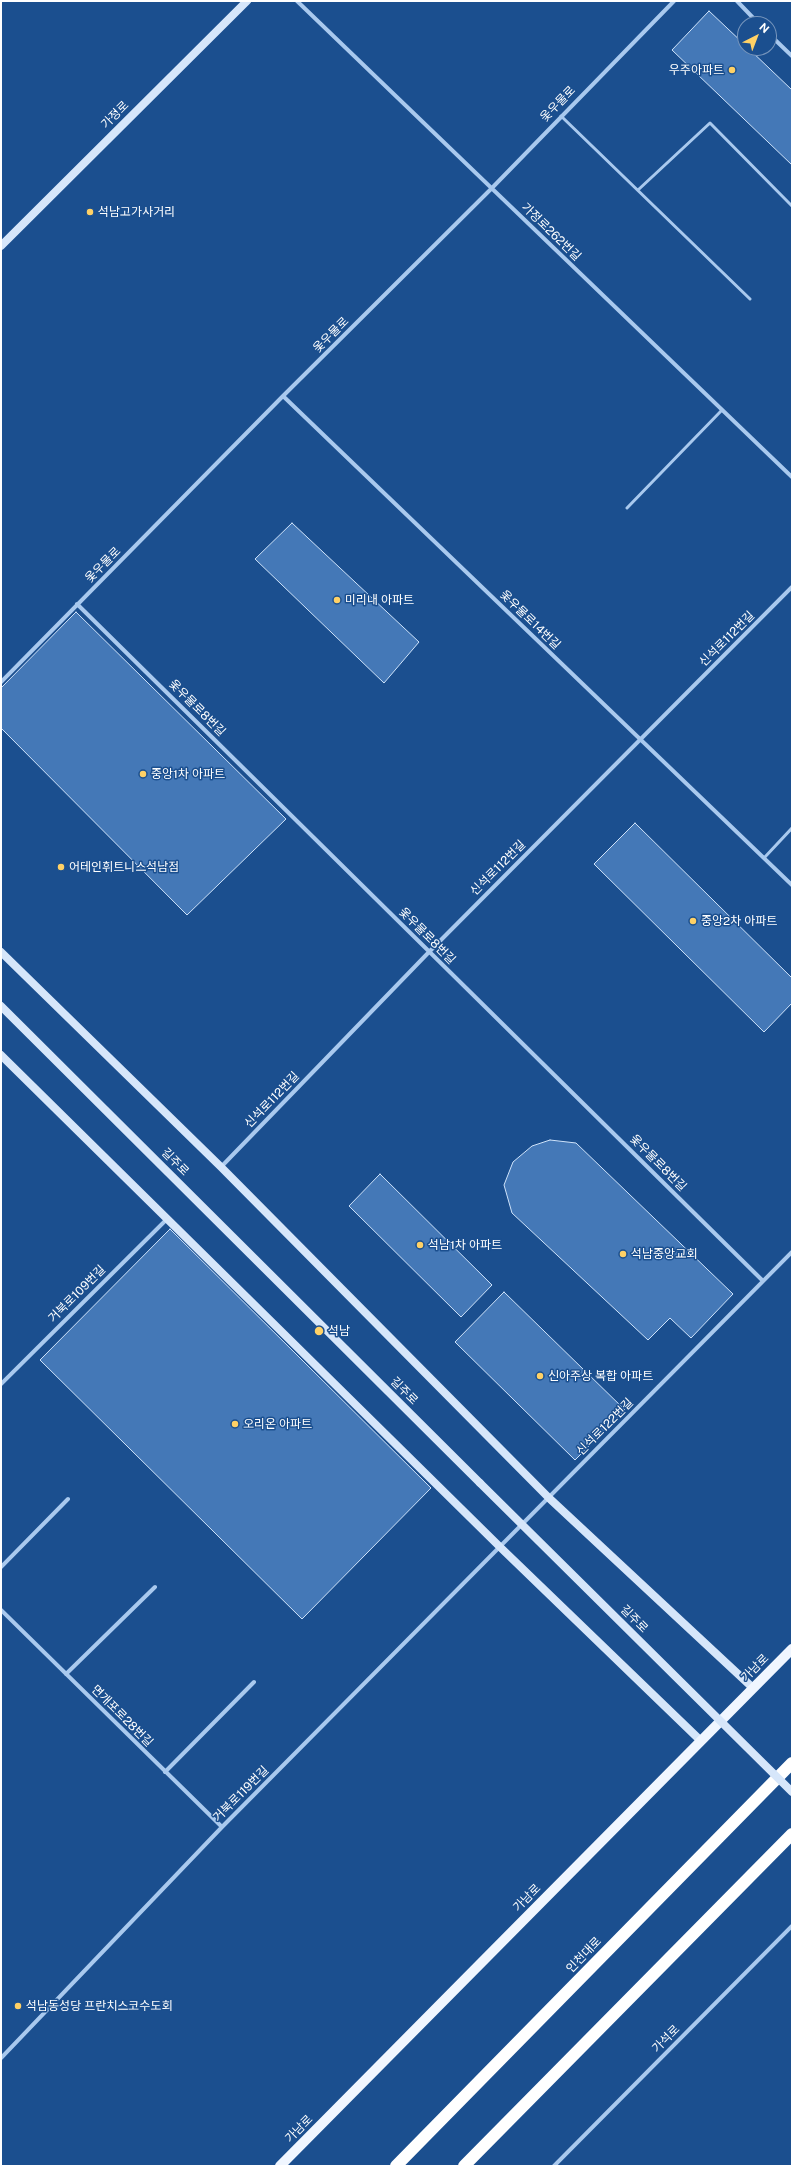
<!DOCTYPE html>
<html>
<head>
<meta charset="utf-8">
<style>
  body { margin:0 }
  #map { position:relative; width:793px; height:2167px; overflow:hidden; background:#1b4f8f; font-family:"Public Sans",sans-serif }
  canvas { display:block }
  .frame { position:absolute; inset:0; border:2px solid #fff; pointer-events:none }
  .north { position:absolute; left:737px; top:16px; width:40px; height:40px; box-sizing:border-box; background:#1b4f8f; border:1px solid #7695bc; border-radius:50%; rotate:42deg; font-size:11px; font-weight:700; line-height:16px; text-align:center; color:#fff }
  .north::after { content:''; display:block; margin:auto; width:14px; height:18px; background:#ffd166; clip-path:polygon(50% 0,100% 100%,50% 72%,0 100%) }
</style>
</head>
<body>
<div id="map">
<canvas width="793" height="2167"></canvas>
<div class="frame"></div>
<div class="north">N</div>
</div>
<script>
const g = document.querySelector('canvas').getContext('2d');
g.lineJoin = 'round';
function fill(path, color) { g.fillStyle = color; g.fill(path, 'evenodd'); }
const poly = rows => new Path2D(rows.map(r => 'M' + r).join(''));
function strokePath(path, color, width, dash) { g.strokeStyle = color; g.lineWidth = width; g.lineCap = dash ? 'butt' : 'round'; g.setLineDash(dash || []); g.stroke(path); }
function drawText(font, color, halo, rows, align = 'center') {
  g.font = font + ' "Public Sans","Noto Sans KR",sans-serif'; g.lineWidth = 3; g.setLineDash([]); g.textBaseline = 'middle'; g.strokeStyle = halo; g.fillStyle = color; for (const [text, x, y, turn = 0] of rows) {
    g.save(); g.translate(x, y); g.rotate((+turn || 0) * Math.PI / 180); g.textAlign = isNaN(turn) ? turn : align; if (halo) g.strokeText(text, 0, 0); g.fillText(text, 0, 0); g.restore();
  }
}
const building = poly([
  [709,11,745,45,745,48,748,48,792,90,792,165,672,50,709,11],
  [292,523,419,642,384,683,255,559,292,523],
  [76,612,286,819,187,915,1,728,1,688,76,612],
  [635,823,792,978,792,1003,764,1032,594,864,635,823],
  [550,1140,576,1143,733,1294,691,1338,670,1318,648,1340,512,1213,504,1185,513,1162,532,1146,550,1140],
  [380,1174,492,1285,461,1317,349,1206,380,1174],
  [170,1229,431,1488,302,1619,40,1360,170,1229],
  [504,1292,625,1410,575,1460,455,1342,504,1292]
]);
const lane = poly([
  [561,116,750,299],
  [638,190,710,123,792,206],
  [627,508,722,410],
  [764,858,792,828]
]);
const street = poly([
  [297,1,792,477],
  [737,1,759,24],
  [769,34,792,56],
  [283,396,792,885],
  [77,604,763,1281],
  [1,682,283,396,491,189,674,1],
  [221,1167,429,952,792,587],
  [1,1384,167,1219],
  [1,1567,68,1499],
  [1,1610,222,1827],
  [66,1674,155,1587],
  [165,1772,254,1682],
  [1,2058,222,1827,792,1252],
  [554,2166,792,1926]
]);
const secondary = poly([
  [1,246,247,1],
  [1,952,221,1167,549,1498,753,1688],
  [1,1006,480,1483],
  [1,1055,500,1547,701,1741]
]);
const primary = poly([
  [280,2166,792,1649]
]);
const highway = poly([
  [396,2166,792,1763],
  [464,2166,792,1834]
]);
const secondaryBridge = poly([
  [480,1483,792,1792]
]);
const markers = [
  [732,70,4,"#ffd166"],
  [90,212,4,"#ffd166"],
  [337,600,4,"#ffd166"],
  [143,774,4,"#ffd166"],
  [61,867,4,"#ffd166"],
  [693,921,4,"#ffd166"],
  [420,1245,4,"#ffd166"],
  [623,1254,4,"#ffd166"],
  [319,1331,5,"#ffd166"],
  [540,1376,4,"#ffd166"],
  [235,1424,4,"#ffd166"],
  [18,2006,4,"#ffd166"]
];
const poiNames = [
  ["우주아파트",724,70,"right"],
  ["석남고가사거리",98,212],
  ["미리내 아파트",345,600],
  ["중앙1차 아파트",151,774],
  ["어테인휘트니스석남점",69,867],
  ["중앙2차 아파트",701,921],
  ["석남1차 아파트",428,1245],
  ["석남중앙교회",631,1254],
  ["석남",328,1331],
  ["신아주상 복합 아파트",548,1376],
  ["오리온 아파트",243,1424],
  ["석남동성당 프란치스코수도회",26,2006]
];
const streetNames = [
  ["옻우물로",558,104,-46],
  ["가정로",115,115,-45],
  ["가정로262번길",551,232,44],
  ["옻우물로",331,335,-45],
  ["옻우물로",103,565,-45],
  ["옻우물로14번길",530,620,44],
  ["신석로112번길",727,639,-45],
  ["옻우물로8번길",197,708,45],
  ["신석로112번길",498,868,-45],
  ["옻우물로8번길",427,936,45],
  ["신석로112번길",272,1100,-46],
  ["길주로",175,1162,45],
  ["옻우물로8번길",658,1163,45],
  ["거북로109번길",77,1294,-45],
  ["길주로",404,1391,45],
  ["신석로122번길",605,1427,-45],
  ["길주로",634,1619,45],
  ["가남로",755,1668,-45],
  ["면개포로28번길",122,1716,45],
  ["거북로119번길",241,1794,-45],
  ["가남로",527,1898,-45],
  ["인천대로",584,1955,-46],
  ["가석로",666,2039,-45],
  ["가남로",299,2129,-45]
];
fill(building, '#4478b7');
strokePath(building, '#cfe3fa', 1);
strokePath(lane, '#a9c9ee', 3);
strokePath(street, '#a9c9ee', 4);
strokePath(secondary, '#d6e6fa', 8);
strokePath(primary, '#f0f6ff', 10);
strokePath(highway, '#fff', 12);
strokePath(secondaryBridge, '#d6e6fa', 8);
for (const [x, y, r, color] of markers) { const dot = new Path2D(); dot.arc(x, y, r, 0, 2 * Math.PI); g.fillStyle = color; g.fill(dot); strokePath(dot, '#1b4f8f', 1.5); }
drawText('12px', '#fff', '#1b4f8f', poiNames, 'left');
drawText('12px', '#fff', '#1b4f8f', streetNames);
</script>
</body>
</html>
